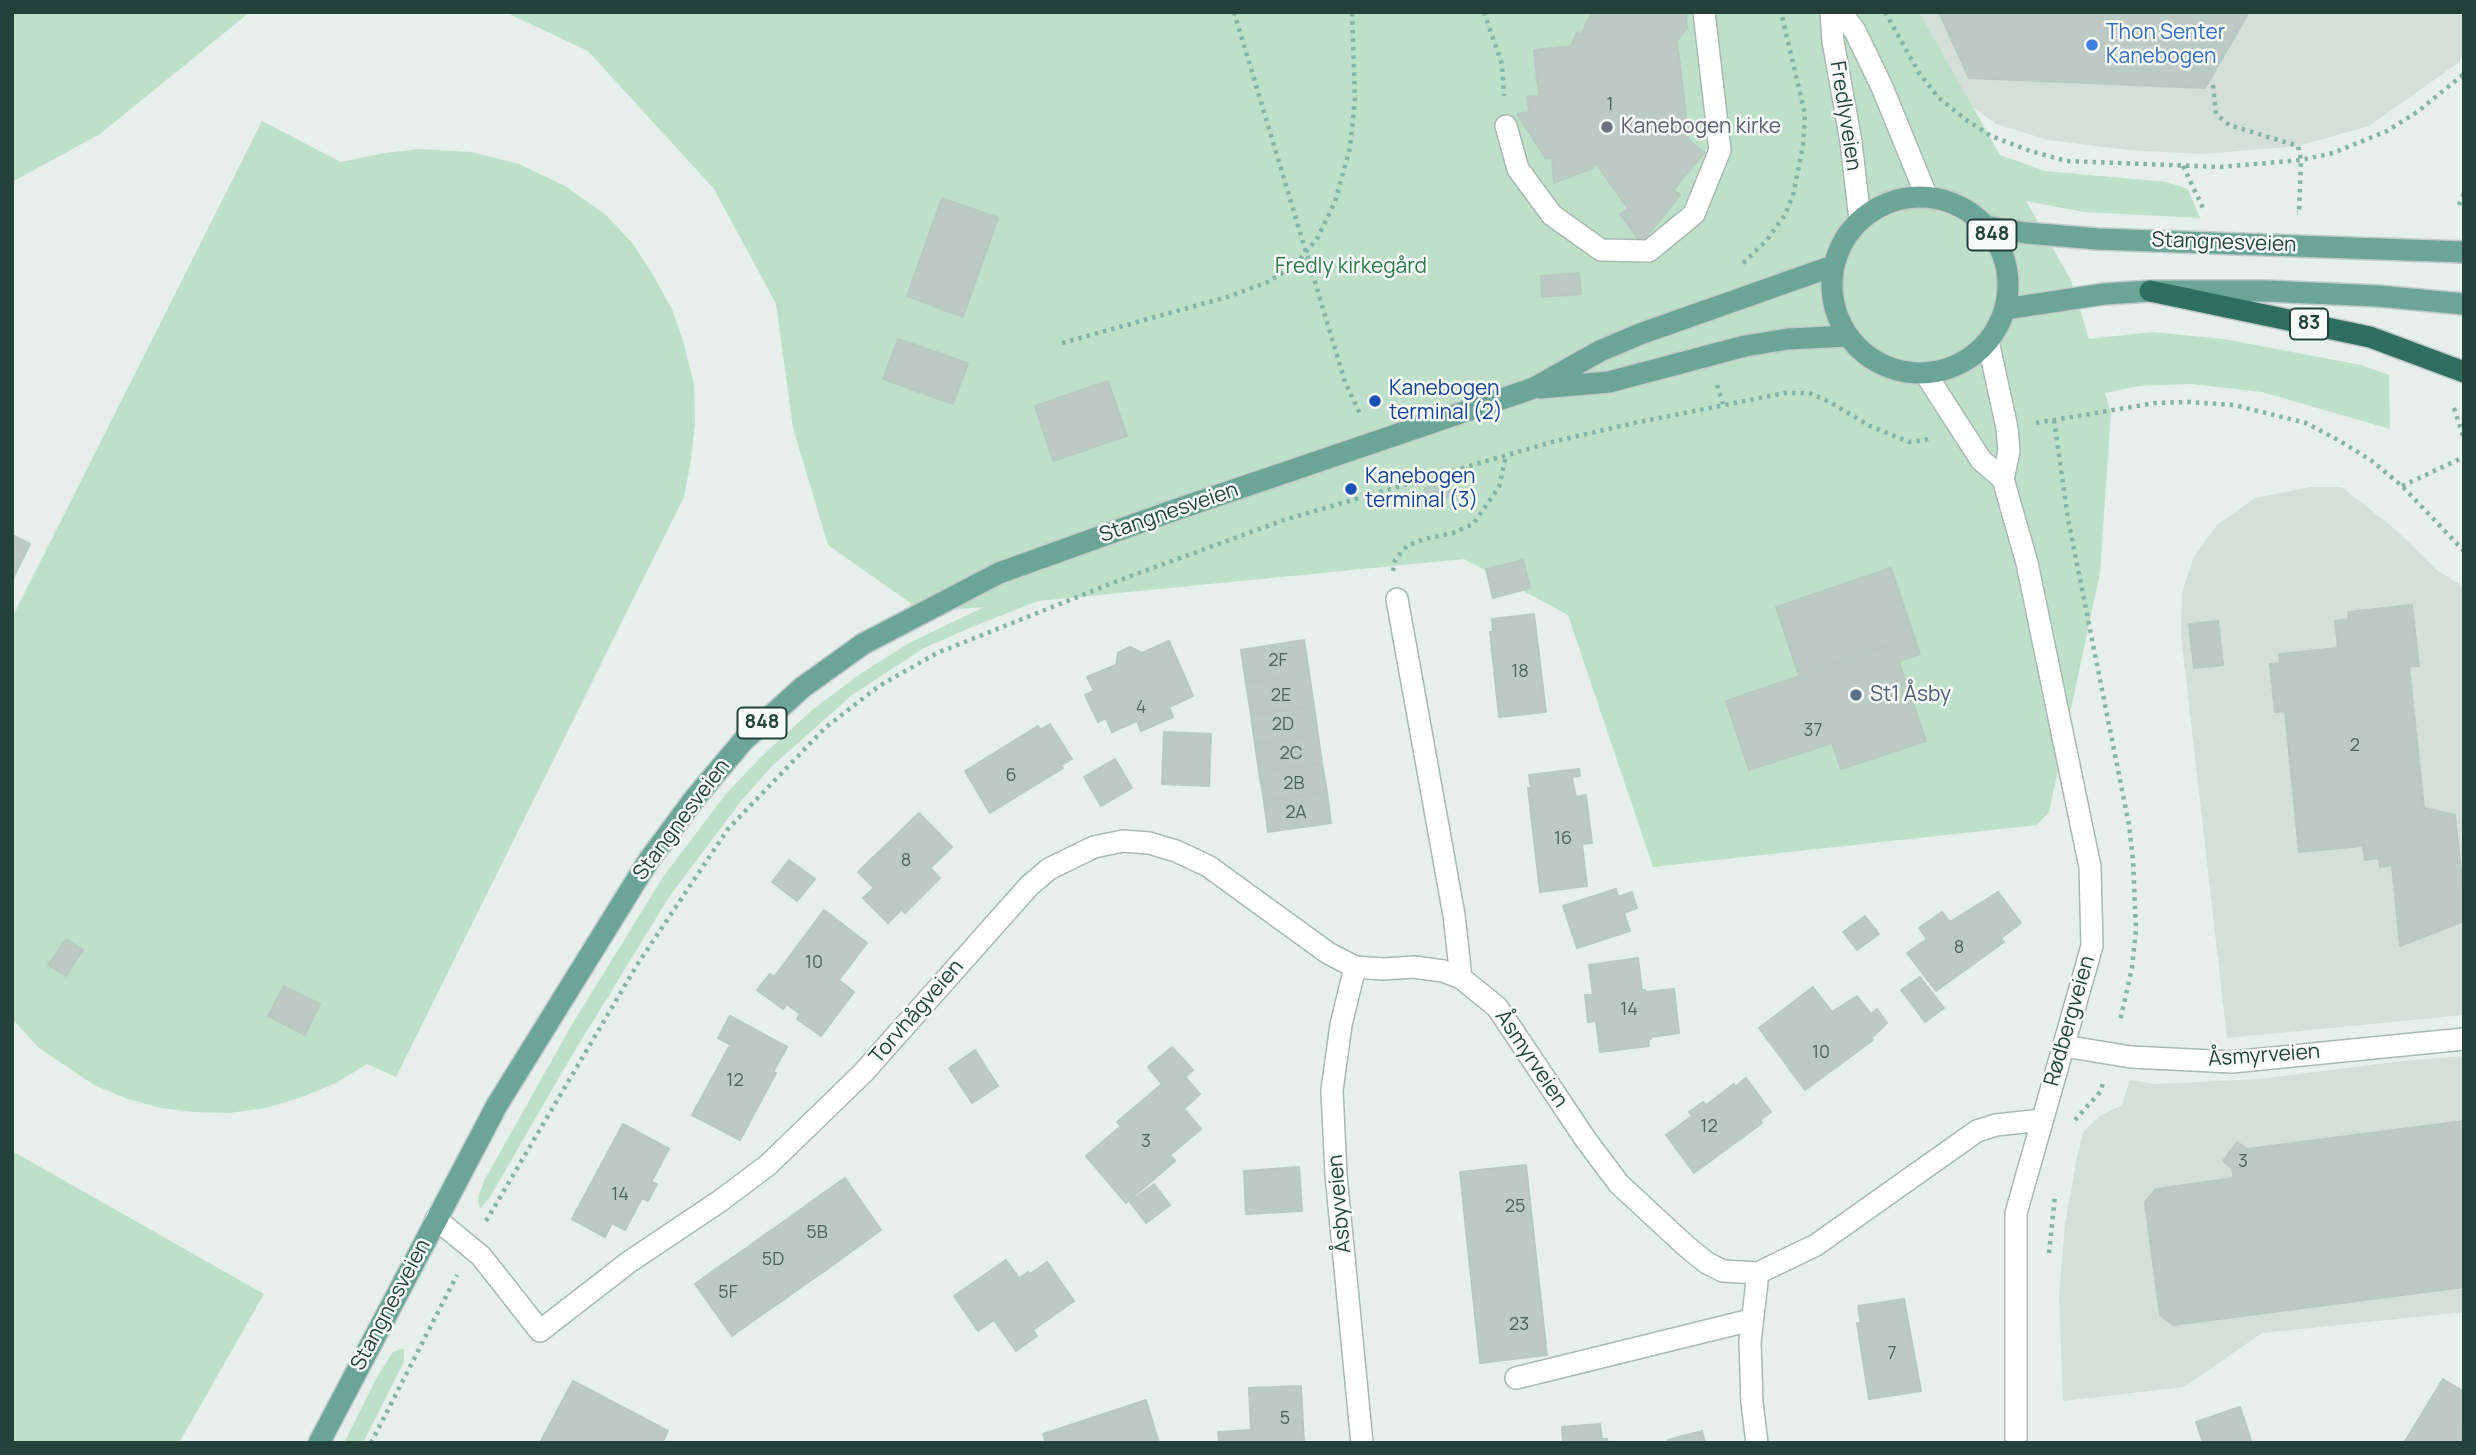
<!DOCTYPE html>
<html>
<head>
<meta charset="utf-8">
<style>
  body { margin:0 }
  #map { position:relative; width:2476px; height:1455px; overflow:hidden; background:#e6efeb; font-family:Manrope,sans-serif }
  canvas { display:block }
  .frame { position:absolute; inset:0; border:14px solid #24423a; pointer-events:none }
</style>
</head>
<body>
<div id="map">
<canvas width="2476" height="1455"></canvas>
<div class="frame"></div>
</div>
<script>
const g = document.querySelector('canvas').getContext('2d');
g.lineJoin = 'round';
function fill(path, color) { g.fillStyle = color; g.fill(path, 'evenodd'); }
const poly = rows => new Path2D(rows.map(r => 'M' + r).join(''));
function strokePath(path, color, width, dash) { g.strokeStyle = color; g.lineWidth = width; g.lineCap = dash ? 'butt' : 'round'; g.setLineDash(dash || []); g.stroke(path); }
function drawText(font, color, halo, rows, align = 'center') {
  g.font = font + ' Manrope,sans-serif'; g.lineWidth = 5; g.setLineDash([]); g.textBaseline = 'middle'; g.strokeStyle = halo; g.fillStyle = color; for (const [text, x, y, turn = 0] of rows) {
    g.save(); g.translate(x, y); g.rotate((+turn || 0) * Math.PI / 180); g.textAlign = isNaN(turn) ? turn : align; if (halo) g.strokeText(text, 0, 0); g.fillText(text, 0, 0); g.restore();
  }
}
const built = poly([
  [1900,12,2464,12,2464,54,2458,63,2369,126,2298,146,2203,154,2128,150,2048,140,1996,124,1940,83],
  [2311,487,2342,487,2395,529,2438,571,2464,587,2464,1015,2227,1038,2181,635,2182,592,2194,556,2217,525,2255,498],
  [2464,1056,2464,1312,2262,1333,2184,1387,2063,1401,2059,1295,2065,1224,2077,1157,2083,1132,2100,1116,2122,1105,2130,1080,2156,1084,2259,1079,2403,1061]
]);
const green = poly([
  [12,12,250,12,100,134,12,182],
  [505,12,1919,12,2000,155,2045,171,2167,182,2188,189,2200,218,2084,212,2026,201,2071,280,2089,339,2152,332,2224,339,2361,365,2389,375,2390,429,2262,392,2190,384,2139,386,2105,393,2111,413,2100,573,2049,812,2037,825,1653,867,1568,615,1464,559,1038,601,972,627,924,648,852,695,772,766,742,800,669,897,568,1062,490,1197,480,1209,478,1198,484,1181,571,1026,663,877,725,795,762,756,812,710,860,674,909,643,984,607,927,612,926,614,828,545,793,428,776,304,714,189,588,51],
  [262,121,341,162,385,153,420,149,471,152,519,164,565,186,606,215,633,244,653,275,672,309,683,341,694,384,695,422,691,460,684,497,396,1077,367,1064,336,1083,302,1097,266,1108,229,1113,195,1112,161,1108,128,1099,94,1085,39,1048,12,1019,12,618],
  [12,1151,264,1294,179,1443,12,1443],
  [401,1349,404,1350,404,1362,363,1443,344,1443,377,1377,393,1352]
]);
const building = poly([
  [1592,12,1686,12,1687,28,1677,40,1689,140,1704,153,1673,190,1680,195,1641,243,1620,214,1628,209,1596,163,1593,168,1554,183,1552,158,1546,159,1517,114,1529,112,1527,97,1539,96,1534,50,1571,46,1577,32,1581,35,1592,12],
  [1939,12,2249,12,2205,88,1969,78,1939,12],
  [942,198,998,218,963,317,907,296,942,198],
  [1579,273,1581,294,1542,297,1541,276,1579,273],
  [898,339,968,363,953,404,883,379,898,339],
  [1108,381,1127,436,1053,461,1035,406,1108,381],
  [1449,485,1450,497,1426,500,1425,488,1449,485],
  [12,535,30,544,12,580,12,535],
  [1523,560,1530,588,1493,598,1486,569,1523,560],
  [1891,568,1920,654,1899,661,1893,644,1799,676,1776,607,1891,568],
  [2412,605,2419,666,2409,667,2424,808,2455,815,2464,898,2464,921,2400,946,2392,865,2380,867,2379,858,2365,860,2363,846,2299,852,2285,711,2275,712,2270,664,2280,663,2279,654,2338,648,2335,621,2349,619,2348,612,2412,605],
  [1534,614,1546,712,1499,717,1490,632,1493,632,1492,619,1534,614],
  [2218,621,2223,665,2194,668,2189,624,2218,621],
  [1304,640,1309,673,1246,683,1241,650,1304,640],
  [1169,641,1193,696,1169,707,1173,717,1141,731,1137,721,1112,732,1106,718,1098,722,1085,695,1094,691,1087,677,1116,665,1118,653,1130,647,1142,653,1169,641],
  [1893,644,1926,741,1841,769,1832,743,1749,770,1726,701,1893,644],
  [1309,673,1314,706,1251,715,1246,683,1309,673],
  [1314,706,1318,735,1255,744,1251,715,1314,706],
  [1050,724,1072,759,1062,765,1063,768,990,813,965,771,1038,726,1040,730,1050,724],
  [1164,732,1211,734,1209,786,1162,784,1164,732],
  [1318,735,1322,763,1259,772,1255,744,1318,735],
  [1115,759,1132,788,1101,806,1084,777,1115,759],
  [1322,763,1327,792,1264,801,1259,772,1322,763],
  [1579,769,1580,776,1572,777,1573,783,1576,797,1586,795,1592,843,1582,844,1587,886,1540,892,1528,788,1531,788,1529,775,1579,769],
  [1327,792,1331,823,1268,832,1264,801,1327,792],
  [919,813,952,847,930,868,940,878,905,913,895,903,894,904,900,911,888,923,863,898,874,888,858,872,919,813],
  [789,860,815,879,797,901,772,882,789,860],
  [1616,889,1618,897,1632,892,1637,908,1624,913,1630,931,1577,948,1563,906,1616,889],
  [1998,892,2021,923,2001,938,2004,942,1936,991,1907,953,1927,939,1919,928,1942,912,1950,922,1998,892],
  [824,910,867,943,839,980,854,992,821,1036,797,1019,800,1014,787,1004,783,1009,757,990,770,974,774,977,824,910],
  [1865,916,1879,934,1857,950,1843,932,1865,916],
  [66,939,83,950,66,976,48,965,66,939],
  [1638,958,1642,990,1645,990,1645,992,1674,989,1679,1033,1651,1037,1651,1039,1648,1039,1649,1046,1600,1052,1596,1021,1588,1022,1585,995,1593,995,1589,965,1638,958],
  [1920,977,1944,1008,1925,1022,1901,990,1920,977],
  [284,986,320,1004,305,1035,268,1016,284,986],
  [1813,987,1832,1012,1857,996,1871,1014,1877,1009,1887,1023,1871,1038,1873,1040,1805,1090,1759,1028,1813,987],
  [730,1016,787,1047,773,1072,776,1073,740,1140,692,1115,729,1047,731,1048,732,1046,718,1038,730,1016],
  [1172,1047,1193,1070,1185,1077,1200,1094,1184,1109,1201,1129,1170,1155,1175,1161,1126,1203,1086,1156,1121,1126,1117,1122,1162,1084,1148,1067,1172,1047],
  [975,1050,998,1086,972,1103,949,1068,975,1050],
  [1746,1078,1771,1112,1760,1120,1762,1123,1694,1173,1666,1135,1692,1116,1689,1112,1703,1102,1706,1105,1734,1084,1735,1087,1746,1078],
  [2464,1121,2464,1287,2173,1325,2160,1315,2145,1202,2156,1189,2234,1178,2232,1168,2223,1161,2237,1142,2247,1149,2464,1121],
  [623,1124,669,1149,651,1182,657,1184,648,1201,642,1198,625,1230,612,1223,605,1237,572,1219,623,1124],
  [1526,1165,1547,1355,1480,1363,1460,1172,1526,1165],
  [1299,1167,1302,1211,1246,1214,1244,1171,1299,1167],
  [845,1178,881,1230,856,1248,819,1196,845,1178],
  [1154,1184,1170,1205,1146,1223,1130,1202,1154,1184],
  [819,1196,856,1248,826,1270,789,1218,819,1196],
  [789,1218,826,1270,804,1285,767,1233,789,1218],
  [767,1233,804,1285,782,1301,745,1249,767,1233],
  [745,1249,782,1301,757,1318,720,1266,745,1249],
  [1006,1260,1019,1278,1028,1272,1030,1274,1047,1262,1074,1301,1033,1330,1037,1336,1016,1351,994,1320,978,1331,954,1296,1006,1260],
  [720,1266,757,1318,732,1336,695,1284,720,1266],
  [1904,1299,1921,1391,1869,1399,1857,1323,1861,1323,1858,1306,1904,1299],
  [2443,1379,2464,1392,2462,1443,2404,1443,2443,1379],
  [573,1381,668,1431,662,1443,540,1443,573,1381],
  [1301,1386,1304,1443,1219,1443,1218,1432,1251,1430,1249,1388,1301,1386],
  [1146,1400,1159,1443,1046,1443,1043,1434,1146,1400],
  [2240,1407,2252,1443,2203,1443,2196,1422,2240,1407],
  [1600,1424,1602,1439,1607,1439,1608,1443,1559,1443,1563,1442,1562,1427,1600,1424],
  [1702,1431,1705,1443,1669,1443,1668,1440,1702,1431]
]);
const path = poly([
  [1234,12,1345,382,1361,416],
  [1484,12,1502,64,1504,96],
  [1885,12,1919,73,1938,97,1965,119,1991,136,2030,151,2067,161,2221,167,2301,160,2333,153,2387,131,2417,112,2464,74],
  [2213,85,2216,114,2229,125,2298,146,2301,160,2299,213,2297,213],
  [2183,166,2204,210],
  [2459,205,2464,193],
  [1743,263,1766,241,1785,215,1793,195,1803,146,1805,114,1781,12],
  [1062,343,1227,297,1268,282,1295,265,1318,237,1335,202,1350,148,1355,98,1352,12],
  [1717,385,1723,404],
  [2454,408,2464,439],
  [2054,420,2068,519,2129,825,2133,860,2136,930,2132,968,2120,1021],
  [2036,423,2155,403,2190,402,2234,405,2306,423,2340,441,2372,461,2402,486,2464,551],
  [2402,486,2464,457],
  [1393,571,1395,560,1407,546,1424,539,1453,533,1473,524,1499,487,1506,456],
  [2075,1120,2101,1091,2103,1082],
  [486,1221,637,965,728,829,825,728,879,686,937,653,1120,580,1284,520,1552,442,1634,423,1785,393,1809,393,1828,401,1870,426,1909,442,1931,439],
  [2049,1253,2055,1196],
  [371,1443,457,1275]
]);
const minor = poly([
  [1831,12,1833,41,1851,142,1860,220],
  [1841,12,1855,31,1882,87,1927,197],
  [1506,126,1518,169,1552,215,1601,250,1649,251,1694,214,1720,150,1704,12],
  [1988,341,2007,428,2009,451,2003,479,2027,563,2090,867,2092,946,2016,1213,2016,1443],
  [1925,373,1981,460,2003,479],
  [1397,599,1454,915,1461,978,1497,1007,1586,1140,1619,1184,1686,1246,1707,1263,1723,1271,1758,1273,1816,1245,1977,1131,1996,1125,2042,1120],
  [1355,967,1341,1025,1332,1090,1336,1175,1362,1443],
  [2064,1046,2131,1057,2232,1062,2464,1039],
  [436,1219,481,1256,540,1331,629,1262,720,1201,768,1165,863,1073,1029,886,1049,869,1094,847,1123,841,1149,843,1176,851,1208,866,1328,953,1355,967,1383,969,1414,967,1443,971,1461,978],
  [1516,1378,1751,1320],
  [1757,1443,1752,1403,1750,1342,1758,1273]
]);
const major = poly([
  '1832 285a88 88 0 1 1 176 0a88 88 0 1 1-176 0Z',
  [1985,226,2026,233,2098,239,2464,252],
  [2005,309,2104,294,2150,291,2266,291,2378,296,2464,304],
  [1540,388,1609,382,1745,346,1788,339,1847,336],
  [319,1443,497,1105,649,860,695,798,743,741,803,687,863,644,999,573,1169,512,1534,388,1600,351,1640,334,1833,266]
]);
const highway = poly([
  [2150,291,2370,337,2464,372]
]);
const markers = [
  [2092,45,7,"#3f7fe0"],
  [1607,127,7,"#6b7280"],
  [1375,401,7,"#1a4fb4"],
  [1351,489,7,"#1a4fb4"],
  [1856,695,7,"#5c6f8a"]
];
const numberNames = [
  ["1",1610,105],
  ["2F",1278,661],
  ["18",1520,672],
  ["2E",1281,696],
  ["4",1141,708],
  ["2D",1283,725],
  ["37",1813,731],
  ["2",2355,746],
  ["2C",1291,754],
  ["6",1011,776],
  ["2B",1294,784],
  ["2A",1296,813],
  ["16",1563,839],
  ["8",906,861],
  ["8",1959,948],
  ["10",814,963],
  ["14",1629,1010],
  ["10",1821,1053],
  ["12",735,1081],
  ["12",1709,1127],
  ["3",1146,1142],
  ["3",2243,1162],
  ["14",620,1195],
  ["25",1515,1207],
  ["5B",817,1233],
  ["5D",773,1260],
  ["5F",728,1293],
  ["23",1519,1325],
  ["7",1892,1354],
  ["5",1285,1419]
];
const shields = [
  [1992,235,49],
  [2309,324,38],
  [762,723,49]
];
const shieldNames = [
  ["848",1992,235],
  ["83",2309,324],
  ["848",762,723]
];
const shopNames = [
  ["Thon Senter",2106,33],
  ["Kanebogen",2106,57]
];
const streetNames = [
  ["Fredlyveien",1845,116,81],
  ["Stangnesveien",2224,243,2],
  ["Stangnesveien",1169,513,-19],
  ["Stangnesveien",682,820,-53],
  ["Torvhågveien",917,1012,-49],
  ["Rødbergveien",2070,1021,-74],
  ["Åsmyrveien",2264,1056,-4],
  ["Åsmyrveien",1531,1059,56],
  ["Åsbyveien",1340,1204,-95],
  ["Stangnesveien",391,1305,-62]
];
const worshipNames = [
  ["Kanebogen kirke",1621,127]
];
const parkNames = [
  ["Fredly kirkegård",1351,267]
];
const transitNames = [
  ["Kanebogen",1389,389],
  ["terminal (2)",1389,413],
  ["Kanebogen",1365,477],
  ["terminal (3)",1365,501]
];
const serviceNames = [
  ["St1 Åsby",1870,695]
];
fill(built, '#d4dfda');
fill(green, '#bfe0c8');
fill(building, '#bbcac4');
strokePath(building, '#b8c9c2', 2);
strokePath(minor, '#a8b8b2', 24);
strokePath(major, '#c2cac8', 24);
strokePath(highway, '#c2cac8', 24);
strokePath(path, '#86b3a5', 4.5, [3.5, 5]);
strokePath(minor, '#fff', 21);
strokePath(major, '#6aa596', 21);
strokePath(highway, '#2f6f62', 21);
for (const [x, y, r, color] of markers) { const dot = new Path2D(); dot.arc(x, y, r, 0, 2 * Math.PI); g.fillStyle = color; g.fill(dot); strokePath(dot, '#f7fbf9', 2.5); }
drawText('18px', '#4a645c', null, numberNames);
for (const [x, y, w] of shields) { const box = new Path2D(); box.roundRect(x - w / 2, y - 15.5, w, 31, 5); g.fillStyle = '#f7fbf9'; g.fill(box); strokePath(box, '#24423a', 2); }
drawText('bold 19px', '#24423a', null, shieldNames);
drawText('21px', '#366cbe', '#f7fbf9', shopNames, 'left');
drawText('21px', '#24423a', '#f7fbf9', streetNames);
drawText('21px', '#5b616d', '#f7fbf9', worshipNames, 'left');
drawText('21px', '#2d7a4b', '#f7fbf9', parkNames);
drawText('21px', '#164399', '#f7fbf9', transitNames, 'left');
drawText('21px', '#4e5e75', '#f7fbf9', serviceNames, 'left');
</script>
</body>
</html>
